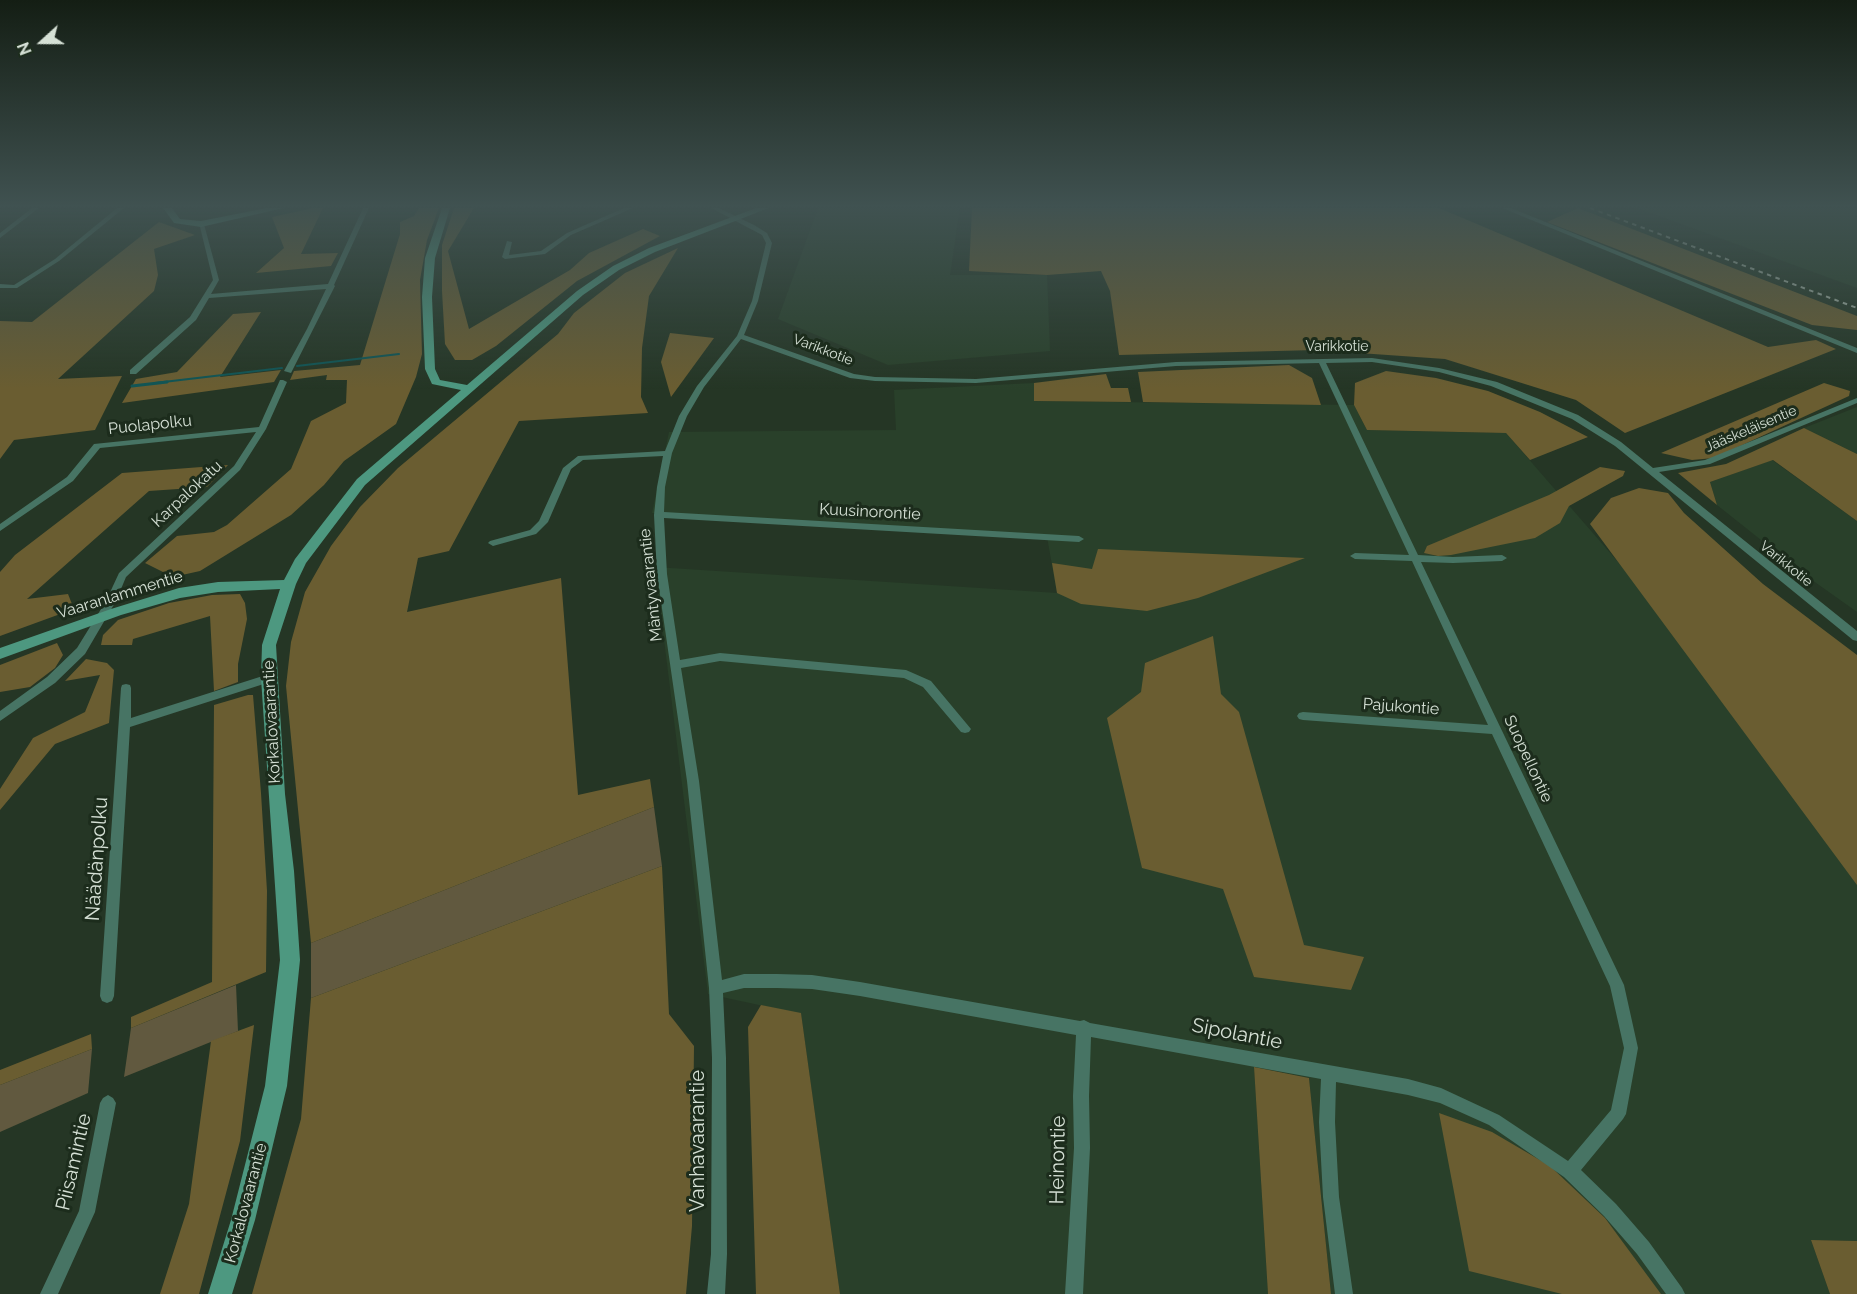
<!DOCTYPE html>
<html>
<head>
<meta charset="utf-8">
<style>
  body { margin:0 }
  #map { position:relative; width:1857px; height:1294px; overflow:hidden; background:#253625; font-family:Raleway,sans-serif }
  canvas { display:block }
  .north { position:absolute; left:12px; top:12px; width:60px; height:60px; -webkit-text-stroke:4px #1c2c1c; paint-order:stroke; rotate:249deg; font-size:16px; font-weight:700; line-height:24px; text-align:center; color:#d5e0d5 }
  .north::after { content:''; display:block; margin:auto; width:21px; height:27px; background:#d5e0d5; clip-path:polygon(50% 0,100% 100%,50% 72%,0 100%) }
</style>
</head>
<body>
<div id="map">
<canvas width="1857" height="1294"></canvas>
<div class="north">N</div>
</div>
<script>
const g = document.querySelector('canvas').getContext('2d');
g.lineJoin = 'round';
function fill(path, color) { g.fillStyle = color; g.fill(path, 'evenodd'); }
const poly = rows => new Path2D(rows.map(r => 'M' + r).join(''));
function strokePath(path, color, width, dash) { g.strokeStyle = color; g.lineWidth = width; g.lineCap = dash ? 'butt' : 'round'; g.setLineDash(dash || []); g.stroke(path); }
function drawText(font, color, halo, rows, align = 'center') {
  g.font = font + ' Raleway,sans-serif'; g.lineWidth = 6; g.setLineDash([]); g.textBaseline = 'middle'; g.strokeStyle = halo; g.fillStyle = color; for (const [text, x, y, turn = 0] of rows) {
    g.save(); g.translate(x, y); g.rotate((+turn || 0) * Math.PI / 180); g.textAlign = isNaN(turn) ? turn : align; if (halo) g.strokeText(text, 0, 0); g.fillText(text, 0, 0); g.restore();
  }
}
const built = poly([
  [818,208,960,208,950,275,1047,275,1050,351,888,365,778,319],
  [1637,208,1857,208,1857,288],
  [1034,383,1034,401,1354,405,1367,430,1506,433,1750,714,1857,871,1857,1241,1811,1240,1830,1294,1331,1294,1309,1078,1254,1067,1268,1294,840,1294,801,1014,708,994,655,567,1057,593,1047,537,652,513,669,432,896,430,894,390],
  [1857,407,1857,454,1804,428],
  [1772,460,1857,521,1857,612,1805,575,1717,505,1710,482]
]);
const green = poly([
  [654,807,662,866,311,998,311,943],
  [236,985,238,1031,124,1077,131,1028],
  [92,1049,88,1093,0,1132,0,1085]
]);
const forest = poly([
  [313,208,323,208,301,254,338,253,331,266,256,273,284,248,272,217],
  [419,208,439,208,427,240,420,280,422,354,416,377,396,424,344,461,324,485,291,515,200,571,173,577,145,563,177,536,214,532,227,525,291,469,311,421,346,403,347,380,326,380,327,375,290,380,294,371,360,365,400,234,400,222,414,216],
  [454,208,474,208,448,251,469,329,570,270,589,253,643,229,660,236,577,281,496,346,472,360,455,360,445,344,442,291,442,245],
  [972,208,1439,208,1768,347,1816,340,1836,349,1625,433,1576,400,1445,359,1316,350,1119,355,1110,291,1101,271,1047,275,969,271],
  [1578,208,1857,316,1857,330,1812,325,1547,222],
  [159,222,195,235,154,249,158,275,154,291,58,379,122,376,95,430,14,440,0,459,0,321,32,322],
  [678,248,649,296,642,348,641,397,648,413,519,421,449,551,418,558,407,612,561,578,578,795,650,779,654,807,311,943,286,686,291,642,305,592,331,546,360,507,398,468,558,334,574,313,625,273],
  [261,312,220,377,281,370,274,382,122,403,136,379,177,372,233,314],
  [670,333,714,338,671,397,661,362],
  [1289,365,1312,378,1321,405,1143,402,1138,372],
  [1386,371,1436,378,1488,391,1540,412,1588,437,1530,460,1506,433,1367,430,1354,405,1355,383],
  [1106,374,1111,388,1128,388,1131,402,1034,401,1034,383],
  [1824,383,1850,391,1849,396,1714,458,1692,460,1661,453],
  [1804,428,1857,454,1857,521,1773,460,1710,482,1717,505,1678,473,1726,464],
  [228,465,207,487,149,491,27,599,68,594,74,609,0,636,0,572,15,555,122,473],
  [1600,467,1625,471,1623,476,1569,506,1560,523,1535,538,1451,555,1438,556,1424,553,1427,546,1549,495],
  [1639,488,1668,493,1684,513,1763,584,1857,655,1857,885,1590,524,1611,498],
  [1098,549,1305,558,1198,598,1147,611,1081,604,1057,593,1052,563,1092,569],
  [240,594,245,603,247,619,238,664,238,682,214,691,210,616,133,639,132,645,101,645,103,635,118,620,169,603,212,595],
  [1213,636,1221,694,1239,712,1304,945,1364,957,1351,990,1254,977,1223,889,1142,868,1107,718,1141,692,1145,663],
  [57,643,63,655,55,668,30,687,0,692,0,665],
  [86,659,107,663,114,670,109,723,55,744,0,810,0,789,33,738,85,712,100,675,65,681],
  [248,695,253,695,261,793,267,891,266,972,131,1028,131,1017,212,982,214,705],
  [662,866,669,1014,694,1046,692,1226,686,1294,252,1294,301,1119,311,998],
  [761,1005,801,1013,840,1294,756,1294,748,1027],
  [254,1025,240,1141,199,1294,160,1294,189,1204,211,1041],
  [91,1034,92,1049,0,1085,0,1070],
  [1254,1067,1309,1078,1331,1294,1268,1294],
  [1439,1113,1492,1132,1550,1166,1605,1218,1661,1294,1562,1294,1469,1271],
  [1811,1240,1857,1241,1857,1294,1830,1294]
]);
const streamFar1 = poly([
  [297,366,399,354],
  [155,383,282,368]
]);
const stream = poly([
  [132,386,167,382]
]);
const street = poly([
  [32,208,39,208,0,238,0,233,32,208],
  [117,208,124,208,59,261,17,288,0,288,0,284,14,285,55,259,117,208],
  [363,208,369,208,334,285,335,286,291,373,284,371,307,329,326,289,209,298,196,320,136,374,130,374,130,370,190,317,213,280,199,223,204,224,219,280,211,294,328,284,363,208],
  [624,208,633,208,571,235,545,254,505,259,502,257,507,241,512,242,509,255,541,251,567,233,624,208],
  [711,208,719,208,754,225,767,233,772,243,758,301,744,335,854,374,875,377,976,379,1176,362,1372,358,1439,368,1497,382,1578,415,1621,442,1653,468,1705,460,1857,398,1857,403,1710,464,1659,472,1857,631,1857,641,1853,640,1615,446,1572,419,1491,386,1439,372,1372,362,1326,363,1418,555,1453,557,1502,555,1507,558,1502,561,1453,563,1421,562,1624,985,1638,1048,1626,1114,1623,1119,1581,1170,1616,1204,1649,1242,1682,1288,1685,1294,1666,1294,1637,1254,1604,1216,1564,1177,1489,1125,1440,1103,1408,1095,1336,1082,1335,1122,1339,1197,1353,1294,1335,1294,1323,1197,1319,1122,1321,1079,1091,1037,1089,1096,1090,1148,1083,1294,1065,1294,1074,1148,1073,1096,1076,1035,860,996,812,989,777,988,744,988,723,993,726,1058,727,1254,725,1294,707,1294,711,1254,712,1058,709,988,687,781,657,574,654,515,657,487,663,456,583,460,571,469,548,522,536,534,493,546,488,543,490,541,530,530,539,521,563,468,578,456,665,451,679,416,697,386,737,336,752,301,766,243,762,235,711,208],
  [741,339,850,378,875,381,976,383,1176,366,1319,363,1409,555,1355,553,1350,556,1355,559,1412,561,1488,725,1303,712,1299,713,1297,716,1299,719,1303,720,1492,734,1610,986,1624,1048,1611,1110,1568,1161,1499,1115,1441,1088,1408,1079,1090,1023,1084,1020,1080,1021,860,982,812,975,777,974,744,974,722,980,699,781,681,668,720,661,904,678,923,687,961,732,965,733,969,732,971,729,931,681,906,670,720,653,680,660,667,574,664,518,1079,542,1084,539,1079,536,664,512,665,487,672,453,687,416,704,387,741,339],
  [1502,208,1511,208,1857,348,1857,353,1502,208],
  [280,380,283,380,287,382,266,429,240,470,126,577,116,601,85,654,55,683,0,721,0,711,47,677,77,648,106,601,119,573,234,466,256,432,100,448,73,481,0,531,0,524,67,477,94,444,259,427,280,380],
  [269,674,273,675,274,678,273,681,130,727,114,996,112,1001,107,1003,102,1001,100,996,121,688,122,685,126,684,130,685,131,688,131,718,269,674],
  [108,1095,113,1098,116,1103,95,1212,58,1294,40,1294,79,1211,100,1103,103,1098,108,1095]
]);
const secondary = poly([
  [163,208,172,208,180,219,201,221,266,208,284,208,201,227,174,223,163,208],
  [442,208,450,208,435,258,432,297,435,369,440,380,467,385,577,291,613,266,649,248,756,208,769,208,655,252,619,270,583,295,365,485,306,563,296,584,276,645,285,794,294,871,300,960,287,1086,255,1220,232,1294,208,1294,231,1220,265,1086,280,960,261,678,262,645,280,589,218,592,180,598,121,615,0,659,0,648,111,609,179,588,218,582,284,580,295,559,357,479,461,390,432,384,425,369,422,297,425,258,442,208]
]);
const rail = poly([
  [1590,208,1857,308]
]);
const farStreetnames = [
  ["Varikkotie",1337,347],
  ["Varikkotie",823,350,21],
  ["Jääskeläisentie",1751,429,-23],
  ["Varikkotie",1786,564,39]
];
const streetNames = [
  ["Puolapolku",150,425,-6],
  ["Karpalokatu",187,494,-43],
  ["Kuusinorontie",870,512,3],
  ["Mäntyvaarantie",651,585,-96],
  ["Vaaranlammentie",120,595,-17],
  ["Pajukontie",1401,707,4],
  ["Korkalovaarantie",272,722,-93],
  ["Suopellontie",1528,759,65],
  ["Korkalovaarantie",246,1203,-75]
];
const nearStreetnames = [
  ["Näädänpolku",97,859,-86],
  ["Sipolantie",1237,1034,11],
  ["Vanhavaarantie",698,1141,-90],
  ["Heinontie",1058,1160,-89],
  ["Piisamintie",74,1162,-77]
];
fill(built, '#29402a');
fill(green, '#61593f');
fill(forest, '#6a5d31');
strokePath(streamFar1, '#105555', 2);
strokePath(stream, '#105555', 3);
fill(street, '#477464');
fill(secondary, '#4d9880');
strokePath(rail, '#a4b1a4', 2, [4.5, 4.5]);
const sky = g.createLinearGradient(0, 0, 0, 389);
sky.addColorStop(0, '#141e14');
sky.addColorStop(0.53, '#405251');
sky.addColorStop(1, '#40525100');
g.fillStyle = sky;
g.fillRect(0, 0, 1857, 389);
drawText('14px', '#d5e0d5', '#1c2c1c', farStreetnames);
drawText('16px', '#d5e0d5', '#1c2c1c', streetNames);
drawText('20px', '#d5e0d5', '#1c2c1c', nearStreetnames);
</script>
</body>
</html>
